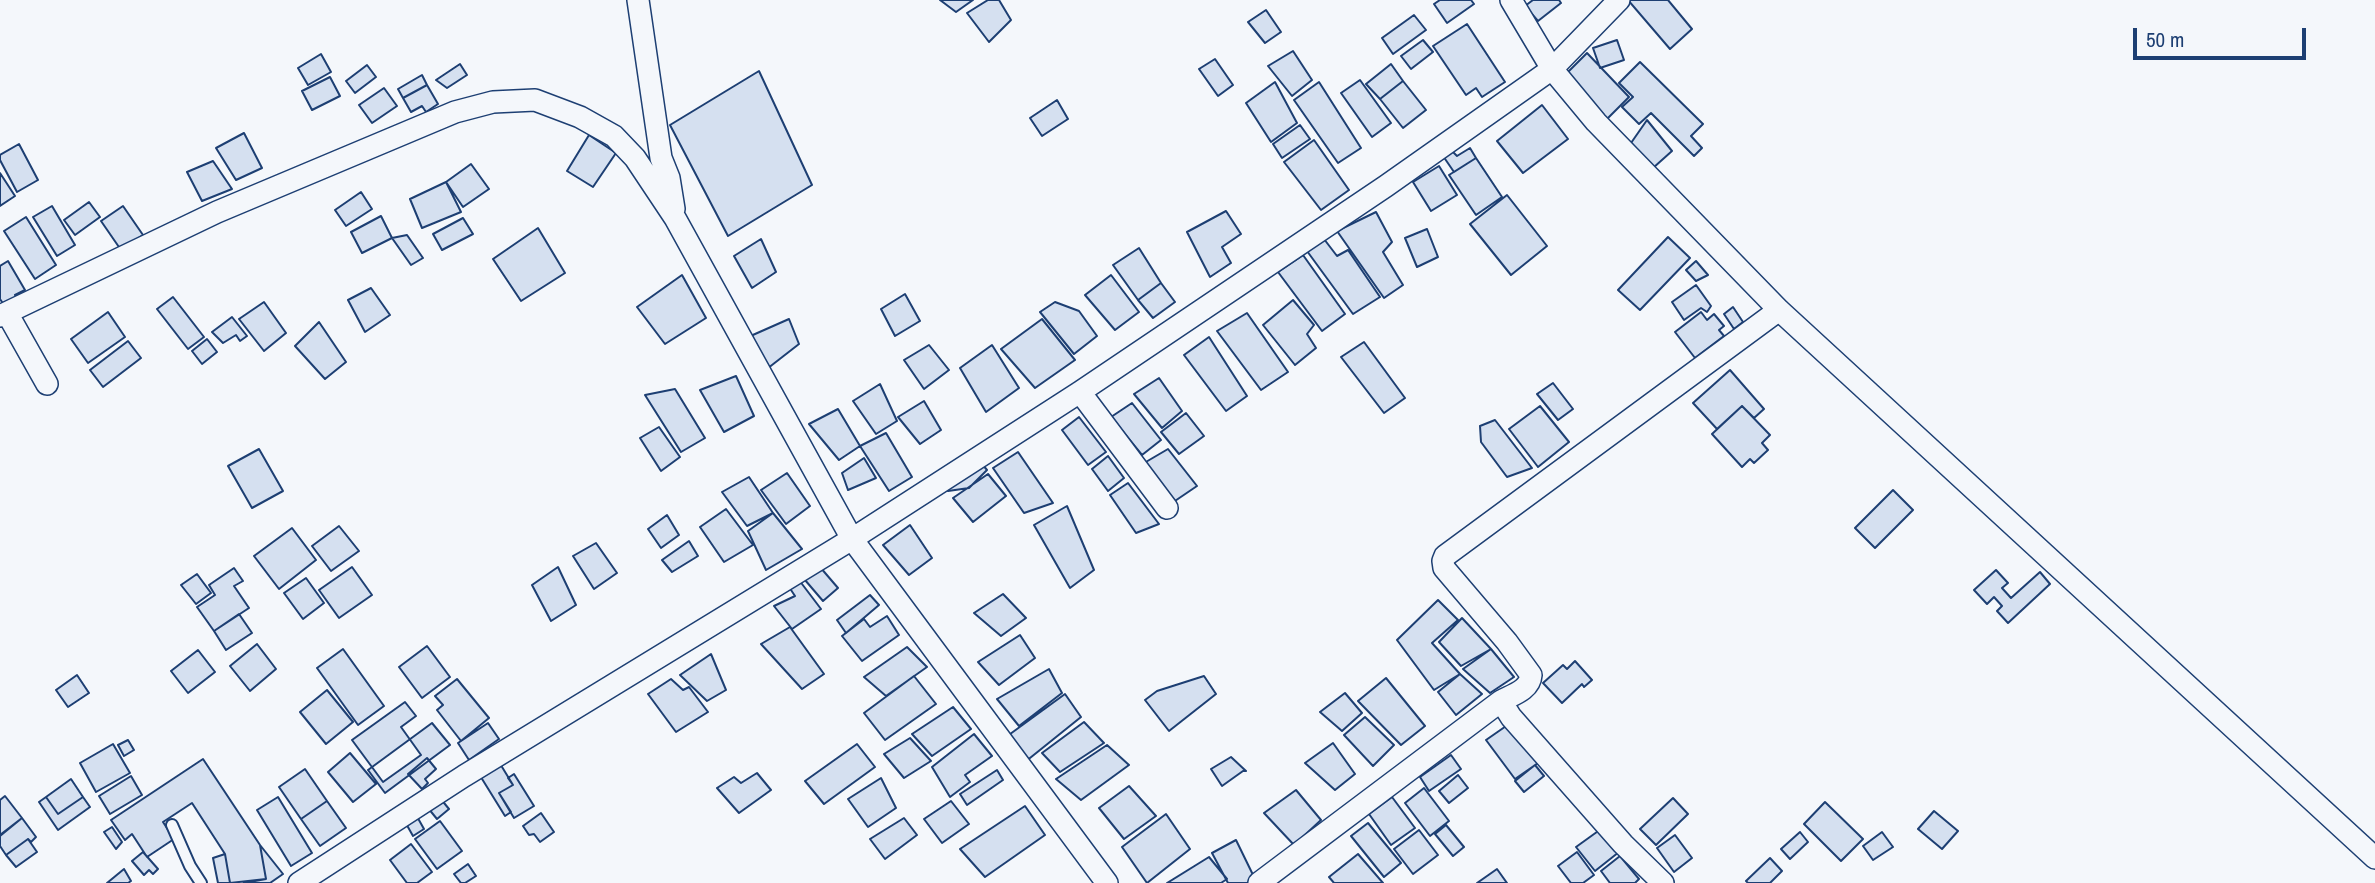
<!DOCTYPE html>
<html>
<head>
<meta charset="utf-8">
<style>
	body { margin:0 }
	#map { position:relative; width:2375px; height:883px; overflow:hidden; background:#f4f7fb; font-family:"Archivo Narrow",sans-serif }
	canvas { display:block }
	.scale { position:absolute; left:2133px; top:28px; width:173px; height:32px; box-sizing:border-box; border:4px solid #1d3f73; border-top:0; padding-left:9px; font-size:21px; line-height:24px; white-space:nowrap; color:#1d3f73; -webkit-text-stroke:5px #f4f7fb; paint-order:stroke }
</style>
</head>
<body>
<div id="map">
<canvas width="2375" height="883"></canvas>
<div class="scale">50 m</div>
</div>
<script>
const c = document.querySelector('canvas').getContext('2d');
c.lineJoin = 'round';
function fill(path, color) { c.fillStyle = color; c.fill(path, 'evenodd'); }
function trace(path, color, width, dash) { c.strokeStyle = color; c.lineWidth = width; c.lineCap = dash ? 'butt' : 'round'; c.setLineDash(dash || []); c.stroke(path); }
const building = new Path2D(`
	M940 0H973L956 12Z
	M988 0H999L1011 20 989 42 967 13Z
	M1440 0H1471L1474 4 1447 23 1434 4Z
	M1533 0H1559L1561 3 1538 21 1525 6Z
	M1628 0H1668L1692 29 1670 49Z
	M1266 10 1281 32 1265 43 1248 22Z
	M1414 15 1426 30 1393 54 1382 38Z
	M1467 24 1505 82 1482 97 1476 88 1466 95 1433 46Z
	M1423 40 1433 52 1411 69 1401 56Z
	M1617 40 1624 60 1600 68 1593 48Z
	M1293 51 1312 80 1292 96 1268 66Z
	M1587 53 1629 97 1606 120 1564 76Z
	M321 54 331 72 308 85 298 68Z
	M1215 59 1233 85 1218 96 1199 69Z
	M1640 62 1703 124 1691 136 1702 148 1694 156 1651 113 1639 124 1622 107 1633 97 1619 83Z
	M460 64 467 75 447 88 436 80Z
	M1391 64 1403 81 1380 99 1366 84Z
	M367 65 376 77 355 93 346 81Z
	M759 71 812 185 728 236 670 125Z
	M422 75 427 85 403 98 398 89Z
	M330 77 340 96 312 110 302 91Z
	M1360 80 1391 123 1372 137 1341 93Z
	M1403 81 1426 110 1403 128 1380 99Z
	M1275 82 1297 123 1271 142 1246 103Z
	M1319 82 1361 148 1338 163 1294 100Z
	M427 85 438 104 426 112 422 106 411 112 403 98Z
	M384 88 397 106 372 123 359 105Z
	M1057 100 1068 119 1042 136 1030 118Z
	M1542 105 1568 139 1523 173 1497 141Z
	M1647 120 1672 151 1653 168 1631 143Z
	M1300 125 1310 139 1282 158 1273 144Z
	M244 133 262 168 236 180 216 148Z
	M589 135 616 153 593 187 567 171Z
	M1314 140 1349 190 1321 210 1284 162Z
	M19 144 38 180 17 192 0 160V155Z
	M1449 148 1457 156 1470 148 1476 158 1454 172 1441 153Z
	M1476 158 1502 197 1476 215 1449 175Z
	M213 161 232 189 202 201 187 172Z
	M471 164 489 189 463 207 446 182Z
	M1439 166 1457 195 1431 211 1413 182Z
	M0 173 15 196 0 206Z
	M446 182 461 212 422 228 410 199Z
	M361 192 372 209 346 226 335 210Z
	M1507 195 1547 246 1511 275 1470 224Z
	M89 202 100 217 75 235 64 220Z
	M52 206 75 245 57 256 33 217Z
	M123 206 143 235 121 250 101 221Z
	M1226 211 1241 234 1222 247 1231 263 1210 277 1187 232Z
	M1376 212 1392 242 1383 252 1403 285 1384 298 1337 231Z
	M381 216 392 238 362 253 351 232Z
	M26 217 56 265 35 279 4 231Z
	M463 218 473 234 442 250 433 234Z
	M538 228 565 273 521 301 493 259Z
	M1427 229 1438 257 1417 267 1405 238Z
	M407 235 423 258 411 265 392 238Z
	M1668 237 1690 258 1640 310 1618 290Z
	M761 239 776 272 752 288 734 256Z
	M1324 239 1337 256 1348 250 1380 297 1353 314 1307 251Z
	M1139 248 1161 283 1138 300 1113 265Z
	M1303 255 1345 314 1322 331 1278 272Z
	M8 261 25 290 15 295 19 301 6 308 0 299V266Z
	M1696 261 1708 275 1696 281 1686 270Z
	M682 275 706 318 665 344 637 307Z
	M1111 275 1139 312 1115 330 1085 295Z
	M1161 283 1175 302 1153 318 1138 300Z
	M1696 285 1711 306 1707 312 1701 308 1684 320 1672 302Z
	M371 288 390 315 365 332 348 300Z
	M905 294 920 321 895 336 881 309Z
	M173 297 204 337 188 349 157 309Z
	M1293 300 1314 325 1307 334 1316 348 1295 365 1263 325Z
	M264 302 286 333 264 351 239 319Z
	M1055 302 1079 311 1097 336 1074 354 1040 312Z
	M1733 307 1743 322 1734 329 1724 314Z
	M108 312 125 337 88 363 71 339Z
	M1701 312 1707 320 1714 314 1724 326 1719 330 1724 336 1695 358 1675 332Z
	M1247 313 1288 372 1261 390 1217 331Z
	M232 317 247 336 240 341 236 335 223 343 212 332Z
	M789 319 799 344 763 372 746 338Z
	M1042 319 1075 360 1035 388 1001 349Z
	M319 322 346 362 325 379 295 346Z
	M1209 337 1247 396 1226 411 1184 355Z
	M207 339 217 352 202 364 192 351Z
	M128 341 141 358 103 387 90 370Z
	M1364 342 1405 398 1384 413 1341 357Z
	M929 345 949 370 924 389 904 360Z
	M992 345 1019 388 986 412 960 368Z
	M1730 370 1764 409 1754 418 1742 406 1717 429 1693 403Z
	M736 376 754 416 724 432 700 390Z
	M1159 378 1182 411 1162 428 1134 394Z
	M1553 383 1573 409 1558 420 1537 394Z
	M880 384 897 421 876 434 853 401Z
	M675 389 705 438 681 452 645 395Z
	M924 401 941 430 920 444 898 417Z
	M1132 403 1161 440 1142 455 1111 417Z
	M1540 406 1569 442 1538 467 1509 429Z
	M1742 406 1770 435 1762 443 1768 450 1754 463 1750 459 1742 467 1712 434Z
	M838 409 860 446 839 460 809 424Z
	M1186 413 1204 436 1179 454 1161 432Z
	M1079 417 1106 452 1088 465 1062 430Z
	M1495 420 1532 468 1507 477 1481 442 1480 426Z
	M659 427 680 457 661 471 640 438Z
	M886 433 912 477 889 491 860 446Z
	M259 449 283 491 252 508 228 466Z
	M1168 449 1197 486 1169 505 1139 466Z
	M1018 452 1053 503 1024 513 993 468Z
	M1108 456 1124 478 1108 491 1092 469Z
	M864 458 876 478 848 490 842 473Z
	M978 459 987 470 969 488 948 491 944 484Z
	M787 473 810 506 786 524 761 490Z
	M988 474 1006 496 973 522 953 498Z
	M749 477 773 513 747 526 722 492Z
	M1128 483 1159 524 1136 533 1110 495Z
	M1893 490 1913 510 1875 548 1855 528Z
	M1067 506 1094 570 1070 588 1034 525Z
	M726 509 753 545 724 562 700 527Z
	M773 513 802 549 766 570 748 531Z
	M667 515 679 535 661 548 648 529Z
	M910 525 932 558 909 575 883 545Z
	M339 526 359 551 331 571 312 546Z
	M292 528 316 560 279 589 254 556Z
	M689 541 698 556 672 572 662 560Z
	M596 543 617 573 594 589 573 556Z
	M352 567 372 595 339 618 319 590Z
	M558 567 576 605 551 621 532 585Z
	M820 567 838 588 823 601 805 580Z
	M234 568 243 581 234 586 249 608 214 631 197 607 215 595 209 585Z
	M1996 570 2008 583 2002 588 2011 598 2040 572 2050 584 2008 623 1997 611 2002 606 1994 597 1987 604 1974 590Z
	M197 574 211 593 196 604 181 585Z
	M306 578 324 603 303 619 284 593Z
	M799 580 821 609 792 629 774 606 795 596 789 587Z
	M1003 594 1026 618 1001 636 974 613Z
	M870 595 879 605 846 633 837 620Z
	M1438 600 1458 620 1432 643 1460 674 1434 690 1397 640Z
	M239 614 252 633 226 650 214 631Z
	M887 616 899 635 862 661 842 636 864 619 870 627Z
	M1462 618 1491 649 1461 666 1439 642Z
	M790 627 824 674 802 689 761 644Z
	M1020 635 1035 658 999 685 978 662Z
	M257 644 276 669 250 691 230 666Z
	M427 646 450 677 422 698 399 667Z
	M907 647 927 667 886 696 864 677Z
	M343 649 384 706 358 725 317 668Z
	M1491 649 1514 677 1490 693 1463 669Z
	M198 650 215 672 188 693 171 671Z
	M711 654 726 690 707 701 680 675Z
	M1575 661 1592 680 1584 687 1582 684 1562 703 1543 683 1563 665 1567 669Z
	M1049 669 1062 693 1019 726 997 699Z
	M1460 674 1482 694 1456 715 1438 692Z
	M77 675 89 693 68 707 56 690Z
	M914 676 936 704 885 740 864 713Z
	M1204 676 1216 694 1169 731 1145 700 1157 691Z
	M1386 678 1425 726 1401 745 1358 701Z
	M457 679 489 718 461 741 437 710 443 705 435 696Z
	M671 679 683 690 689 687 708 712 676 732 648 694Z
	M327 690 353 722 326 744 300 712Z
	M1345 693 1362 713 1342 731 1320 712Z
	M1065 694 1081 717 1025 762 1006 737Z
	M405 702 416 716 401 727 421 755 383 782 352 740Z
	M953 707 971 729 932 756 912 734Z
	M1365 717 1394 745 1373 766 1344 735Z
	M1084 722 1104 743 1060 772 1042 753Z
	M432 723 450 745 385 793 368 770Z
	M488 723 499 739 469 760 458 743Z
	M1509 724 1538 763 1515 779 1486 740Z
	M974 734 992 756 965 775 970 782 950 797 932 767Z
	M910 738 931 761 904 778 884 754Z
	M128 740 134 750 124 756 118 745Z
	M1333 743 1355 774 1335 790 1305 763Z
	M113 744 130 773 96 792 80 763Z
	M857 744 875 767 824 804 805 781Z
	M1107 745 1129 765 1081 800 1056 779Z
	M350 753 376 784 353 802 328 772Z
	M1451 755 1461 769 1429 791 1420 777Z
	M1231 757 1246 771H1243L1222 786 1211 769Z
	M427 758 436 769 425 779 428 783 422 789 408 774Z
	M203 759 260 845 266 879 230 883 225 854 192 803 163 822 174 839 147 857 132 834 125 840 111 820Z
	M499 762 513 785 499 793 511 812 505 816 479 774Z
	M1535 765 1544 776 1524 792 1515 781Z
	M305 769 327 801 301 819 279 787Z
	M997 770 1003 780 967 805 960 794Z
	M757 773 771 790 739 813 717 788 734 777 741 783Z
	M514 774 534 806 514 818 499 793 513 785 508 778Z
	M1458 775 1468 788 1449 803 1439 791Z
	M131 776 142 795 110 814 99 796Z
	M881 778 896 808 868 827 848 799Z
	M71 779 83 797 58 814 46 797Z
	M1129 786 1156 816 1124 839 1099 808Z
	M1424 788 1449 821 1430 836 1405 803Z
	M1296 790 1321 820 1294 845 1264 813Z
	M5 796 22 818 0 835V800Z
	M46 797 58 814 83 797 90 807 58 830 39 802Z
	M278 797 312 853 291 866 257 810Z
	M1392 797 1415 828 1391 845 1369 814Z
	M440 798 449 809 437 819 428 808Z
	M1673 798 1688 814 1656 845 1640 829Z
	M327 801 346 828 320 846 301 819Z
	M951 801 969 824 942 843 924 819Z
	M1825 802 1863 839 1841 861 1804 824Z
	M1025 806 1045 835 985 877 960 849Z
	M1934 811 1958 831 1942 849 1918 829Z
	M415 813 424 829 413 836 404 820Z
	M541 813 554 832 540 842 534 834 529 835 523 826Z
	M1166 814 1190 849 1147 883 1122 847Z
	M22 818 36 837 31 842 28 839 6 855 0 846V836Z
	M904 818 917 835 885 859 870 839Z
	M440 821 462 851 437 869 415 839Z
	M1368 823 1401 863 1384 877 1351 836Z
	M1446 825 1464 847 1453 856 1435 834Z
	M112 827 122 842 116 849 104 832Z
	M1601 829 1619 852 1595 871 1576 847Z
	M1419 830 1438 855 1413 874 1394 849Z
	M1800 832 1808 842 1790 859 1781 849Z
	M1882 832 1893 847 1873 860 1863 846Z
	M1675 835 1692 858 1674 872 1657 848Z
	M28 839 37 852 16 867 6 855Z
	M1236 840 1255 879 1248 883H1228L1212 853Z
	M411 844 432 872 417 883H407L390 860Z
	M260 845 283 874 270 883H244L266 879Z
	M143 852 158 869 153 874 149 870 144 875 132 861Z
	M1577 852 1594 875 1583 883H1571L1558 866Z
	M225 854 230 883H218L213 858Z
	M1358 854 1383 883H1334L1329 877Z
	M1620 856 1639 879 1635 883H1610L1601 871Z
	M1209 857 1227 879 1221 883H1167Z
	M1770 858 1782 871 1770 883H1748L1746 881Z
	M468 864 476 876 465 883H461L454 874Z
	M124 869 131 881 128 883H107Z
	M1497 869 1507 883H1477Z`);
const lane = new Path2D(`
	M172 825 190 866 201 883`);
const street = new Path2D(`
	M638 0 661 158 669 178 674 209
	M1511 0 1552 69 1596 122 1779 310 2375 858
	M7 313 47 384
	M0 316 217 212 455 112 493 102 535 100 580 117 614 136 635 158 675 218 852 539 1107 883
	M1080 392 1167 508
	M1501 701C1512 695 1530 690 1531 675L1507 642 1444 568 1443 561 1445 556 1779 310
	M299 883 464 776 852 539 1080 392 1386 186 1552 69 1619 0
	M1259 883 1501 701 1511 717 1623 844 1663 883`);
fill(building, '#d5e0f0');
trace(building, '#1d3f73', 2);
trace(lane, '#1d3f73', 14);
trace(street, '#1d3f73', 24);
trace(lane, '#f4f7fb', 10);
trace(street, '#f4f7fb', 21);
</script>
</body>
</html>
